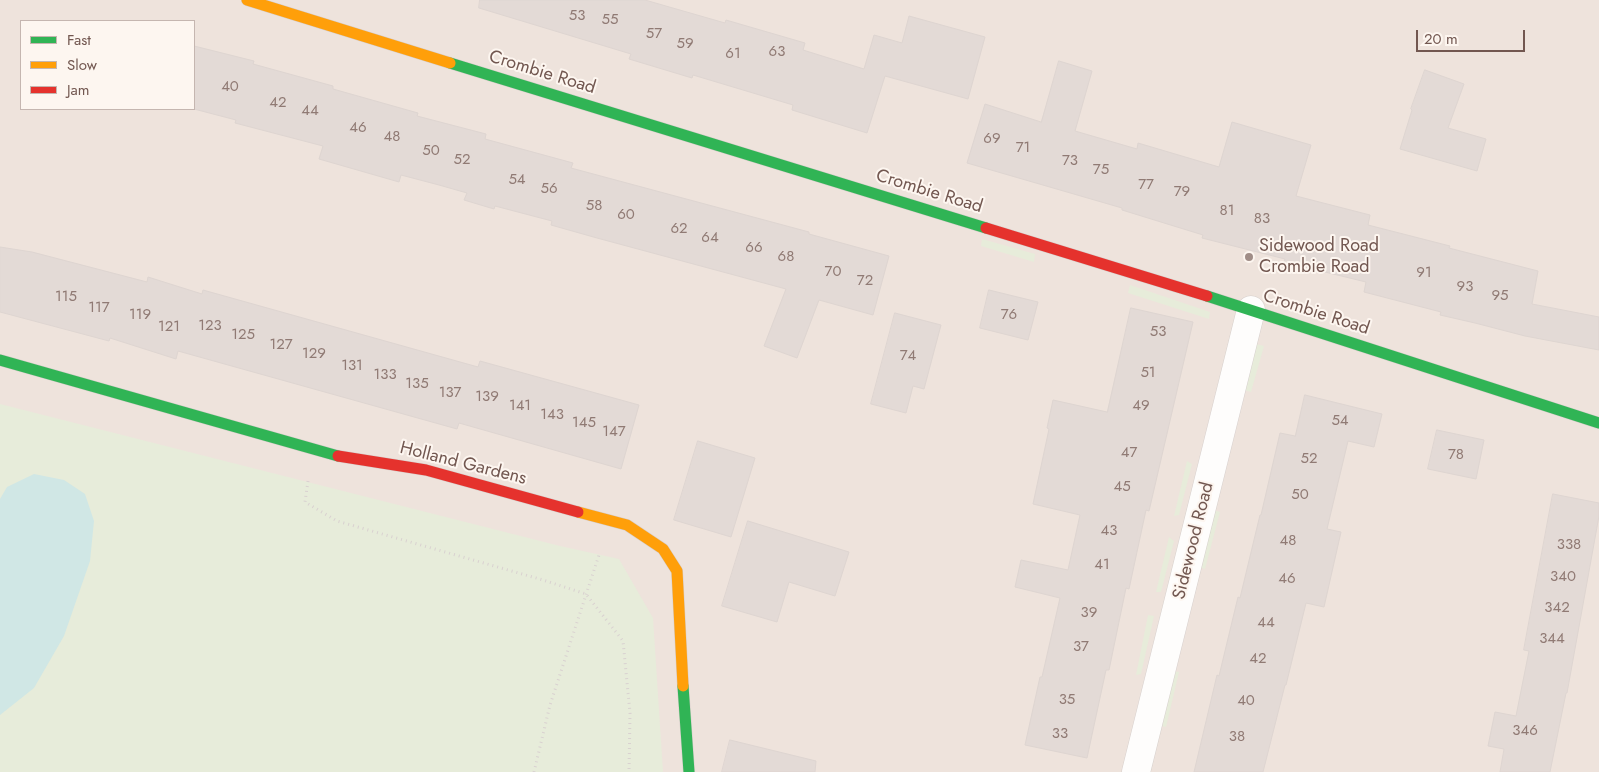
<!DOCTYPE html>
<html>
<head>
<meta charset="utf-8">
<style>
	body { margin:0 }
	#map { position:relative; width:1599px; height:772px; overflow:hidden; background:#f6f2ee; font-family:Jost,sans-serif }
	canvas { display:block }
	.legend { position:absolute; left:20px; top:20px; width:175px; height:90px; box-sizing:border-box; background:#fdf6f0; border:1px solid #c5b6b0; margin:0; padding:6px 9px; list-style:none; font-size:15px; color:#725750 }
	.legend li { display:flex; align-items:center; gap:10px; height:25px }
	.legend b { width:25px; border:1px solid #c5b6b0 }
	.scale { position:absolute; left:1416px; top:30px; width:109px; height:22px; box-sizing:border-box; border:2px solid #725750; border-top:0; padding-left:6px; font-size:15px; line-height:18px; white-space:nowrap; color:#725750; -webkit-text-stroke:4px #fdf6f0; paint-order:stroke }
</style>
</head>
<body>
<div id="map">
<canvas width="1599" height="772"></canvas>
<ul class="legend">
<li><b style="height:6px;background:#30b455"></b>Fast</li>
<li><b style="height:6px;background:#ff9f0a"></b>Slow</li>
<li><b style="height:6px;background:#e5322d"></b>Jam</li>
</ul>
<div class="scale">20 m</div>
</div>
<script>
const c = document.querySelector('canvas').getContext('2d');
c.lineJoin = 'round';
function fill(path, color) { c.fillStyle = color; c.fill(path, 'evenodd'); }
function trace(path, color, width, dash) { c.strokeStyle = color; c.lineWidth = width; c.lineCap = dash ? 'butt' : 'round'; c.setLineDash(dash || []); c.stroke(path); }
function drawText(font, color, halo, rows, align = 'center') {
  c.font = font + ' Jost,sans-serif'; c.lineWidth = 4; c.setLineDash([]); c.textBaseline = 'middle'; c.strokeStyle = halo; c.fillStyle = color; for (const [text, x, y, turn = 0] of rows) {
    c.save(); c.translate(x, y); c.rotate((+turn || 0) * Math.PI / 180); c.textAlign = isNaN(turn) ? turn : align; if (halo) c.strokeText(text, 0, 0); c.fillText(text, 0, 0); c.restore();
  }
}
const residential = new Path2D(`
	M0 0H1599V772H0ZM21 21H194V109H21Z`);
const green = new Path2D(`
	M982 239 1035 254 1034 262 981 246Z
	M1130 285 1210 312 1209 319 1128 293Z
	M1256 344 1264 346 1251 392 1244 390Z
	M0 404 560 546 619 559 653 618 663 772H0Z
	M1187 461 1192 464 1179 515 1174 516Z
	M1214 510 1220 512 1205 569 1199 567Z
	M1169 537 1174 541 1161 592H1156Z
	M1148 615 1154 616 1141 674 1136 675Z
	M1174 671 1179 672 1166 727 1161 726Z`);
const water = new Path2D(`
	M34 474 64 480 85 494 94 521 90 561 64 636 34 688 0 715V499L7 487Z`);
const building = new Path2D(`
	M480 0H645L725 23 726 20 805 43 803 50 864 69 874 35 902 43 909 16 985 37 968 99 885 76 867 133 792 110 793 105 693 75 692 78 629 59 631 54 479 8Z
	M194 46 254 61 253 64 333 86V89L418 113 417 116 486 134 485 139 573 163 571 168 809 232V234L889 256 873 315 819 300 797 358 764 346 786 289 597 238 551 225 552 221 495 206 494 209 464 200 467 193 439 185 401 175 399 182 319 159 323 146 235 123 236 120 194 109Z
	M1059 61 1092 71 1075 131 1137 149 1138 143 1219 167 1232 122 1311 145 1296 196 1370 215 1368 225 1450 246 1449 248 1538 271 1532 304 1599 317V350L1525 336 1475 323 1440 315 1441 312 1364 292 1366 282 1284 262 1285 259 1202 238 1203 235 1122 210V208L967 163 985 104 1041 122Z
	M1425 70 1464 84 1448 128 1486 139 1477 171 1400 149 1412 110 1411 109Z
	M0 247 32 252 147 282 148 277 202 294 203 290 478 367 480 361 639 405 621 469 459 423 457 429 178 351 176 359 110 338 109 341 0 312Z
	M989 290 1038 302 1028 340 980 328Z
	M1131 308 1193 322 1149 511 1146 510 1129 589 1126 588 1109 670H1106L1087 758 1025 745 1040 677H1042L1060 598 1015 587 1021 560 1068 570 1080 515 1033 504 1049 429 1047 428 1053 400 1107 412Z
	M895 313 941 325 924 389 913 386 906 413 871 404Z
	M1305 395 1382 414 1374 447 1348 441 1327 529 1341 532 1324 607 1306 603 1286 685H1285L1263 772H1194L1217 675 1219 676 1238 597 1240 598 1260 515H1261L1280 433 1295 436Z
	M1437 430 1484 440 1476 479 1428 469Z
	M698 441 755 458 731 537 674 520Z
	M1553 494 1599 503V516L1567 693H1566L1550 772H1500L1504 749 1488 746 1495 712 1516 716 1529 651 1524 650Z
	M748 521 849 552 835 596 789 582 777 622 722 606Z
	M730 740 816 761 815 772H722Z`);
const path = new Path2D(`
	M308 481 305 502 337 521 543 580 586 594 623 641 630 713 629 772
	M534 772 550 705 600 552`);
const street = new Path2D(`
	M1136 772 1251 310`);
const fast = new Path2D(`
	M450 63 986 228
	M1207 296 1599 423
	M0 360 338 456
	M683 686 689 772`);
const slow = new Path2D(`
	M247 0 450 63
	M578 512 627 525 663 549 677 571 683 686`);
const jam = new Path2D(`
	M986 228 1207 296
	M338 456 426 470 578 512`);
const markers = [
	[1249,257,5,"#a08d87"]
];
const numberNames = [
	["53",577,16],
	["55",610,20],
	["57",654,34],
	["59",685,44],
	["63",777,52],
	["61",733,54],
	["40",230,87],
	["42",278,103],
	["44",310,111],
	["46",358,128],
	["48",392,137],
	["69",992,139],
	["71",1023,148],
	["50",431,151],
	["52",462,160],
	["73",1070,161],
	["75",1101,170],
	["54",517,180],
	["77",1146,185],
	["56",549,189],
	["79",1182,192],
	["58",594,206],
	["81",1227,211],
	["60",626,215],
	["83",1262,219],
	["62",679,229],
	["64",710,238],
	["66",754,248],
	["68",786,257],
	["70",833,272],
	["91",1424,273],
	["72",865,281],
	["93",1465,287],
	["95",1500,296],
	["115",66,297],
	["117",99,308],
	["119",140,315],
	["76",1009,315],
	["123",210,326],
	["121",169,327],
	["53",1158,332],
	["125",243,335],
	["127",281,345],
	["129",314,354],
	["74",908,356],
	["131",352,366],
	["51",1148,373],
	["133",385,375],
	["135",417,384],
	["137",450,393],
	["139",487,397],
	["141",520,406],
	["49",1141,406],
	["143",552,415],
	["54",1340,421],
	["145",584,423],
	["147",614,432],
	["47",1129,453],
	["78",1456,455],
	["52",1309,459],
	["45",1122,487],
	["50",1300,495],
	["43",1109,531],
	["48",1288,541],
	["338",1569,545],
	["41",1102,565],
	["340",1563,577],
	["46",1287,579],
	["342",1557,608],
	["39",1089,613],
	["44",1266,623],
	["344",1552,639],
	["37",1081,647],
	["42",1258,659],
	["35",1067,700],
	["40",1246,701],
	["346",1525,731],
	["33",1060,734],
	["38",1237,737]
];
const streetNames = [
	["Crombie Road",542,73,17],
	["Crombie Road",929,192,17],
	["Crombie Road",1316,313,18],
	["Holland Gardens",463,464,14],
	["Sidewood Road",1194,541,-76]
];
const poiNames = [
	["Sidewood Road",1259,247],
	["Crombie Road",1259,268]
];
fill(residential, '#eee3dc');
fill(green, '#e7ecda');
fill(water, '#d0e7e5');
fill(building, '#e3dad6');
trace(building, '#ded5d1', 1);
trace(street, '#d6cfcc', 29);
trace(fast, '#d6cdca', 12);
trace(slow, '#d6cdca', 12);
trace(jam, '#d6cdca', 12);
trace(path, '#d9d1d0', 3, [1, 4]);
trace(street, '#fefdfc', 28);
trace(fast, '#30b455', 11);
trace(slow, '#ff9f0a', 11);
trace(jam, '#e5322d', 11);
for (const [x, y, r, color] of markers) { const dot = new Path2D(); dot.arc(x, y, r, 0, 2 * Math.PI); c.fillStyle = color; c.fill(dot); trace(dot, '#fdf6f0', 2); }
drawText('15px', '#907a74', null, numberNames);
drawText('18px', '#725750', '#fdf6f0', streetNames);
drawText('18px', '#725750', '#fdf6f0', poiNames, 'left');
</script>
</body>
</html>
